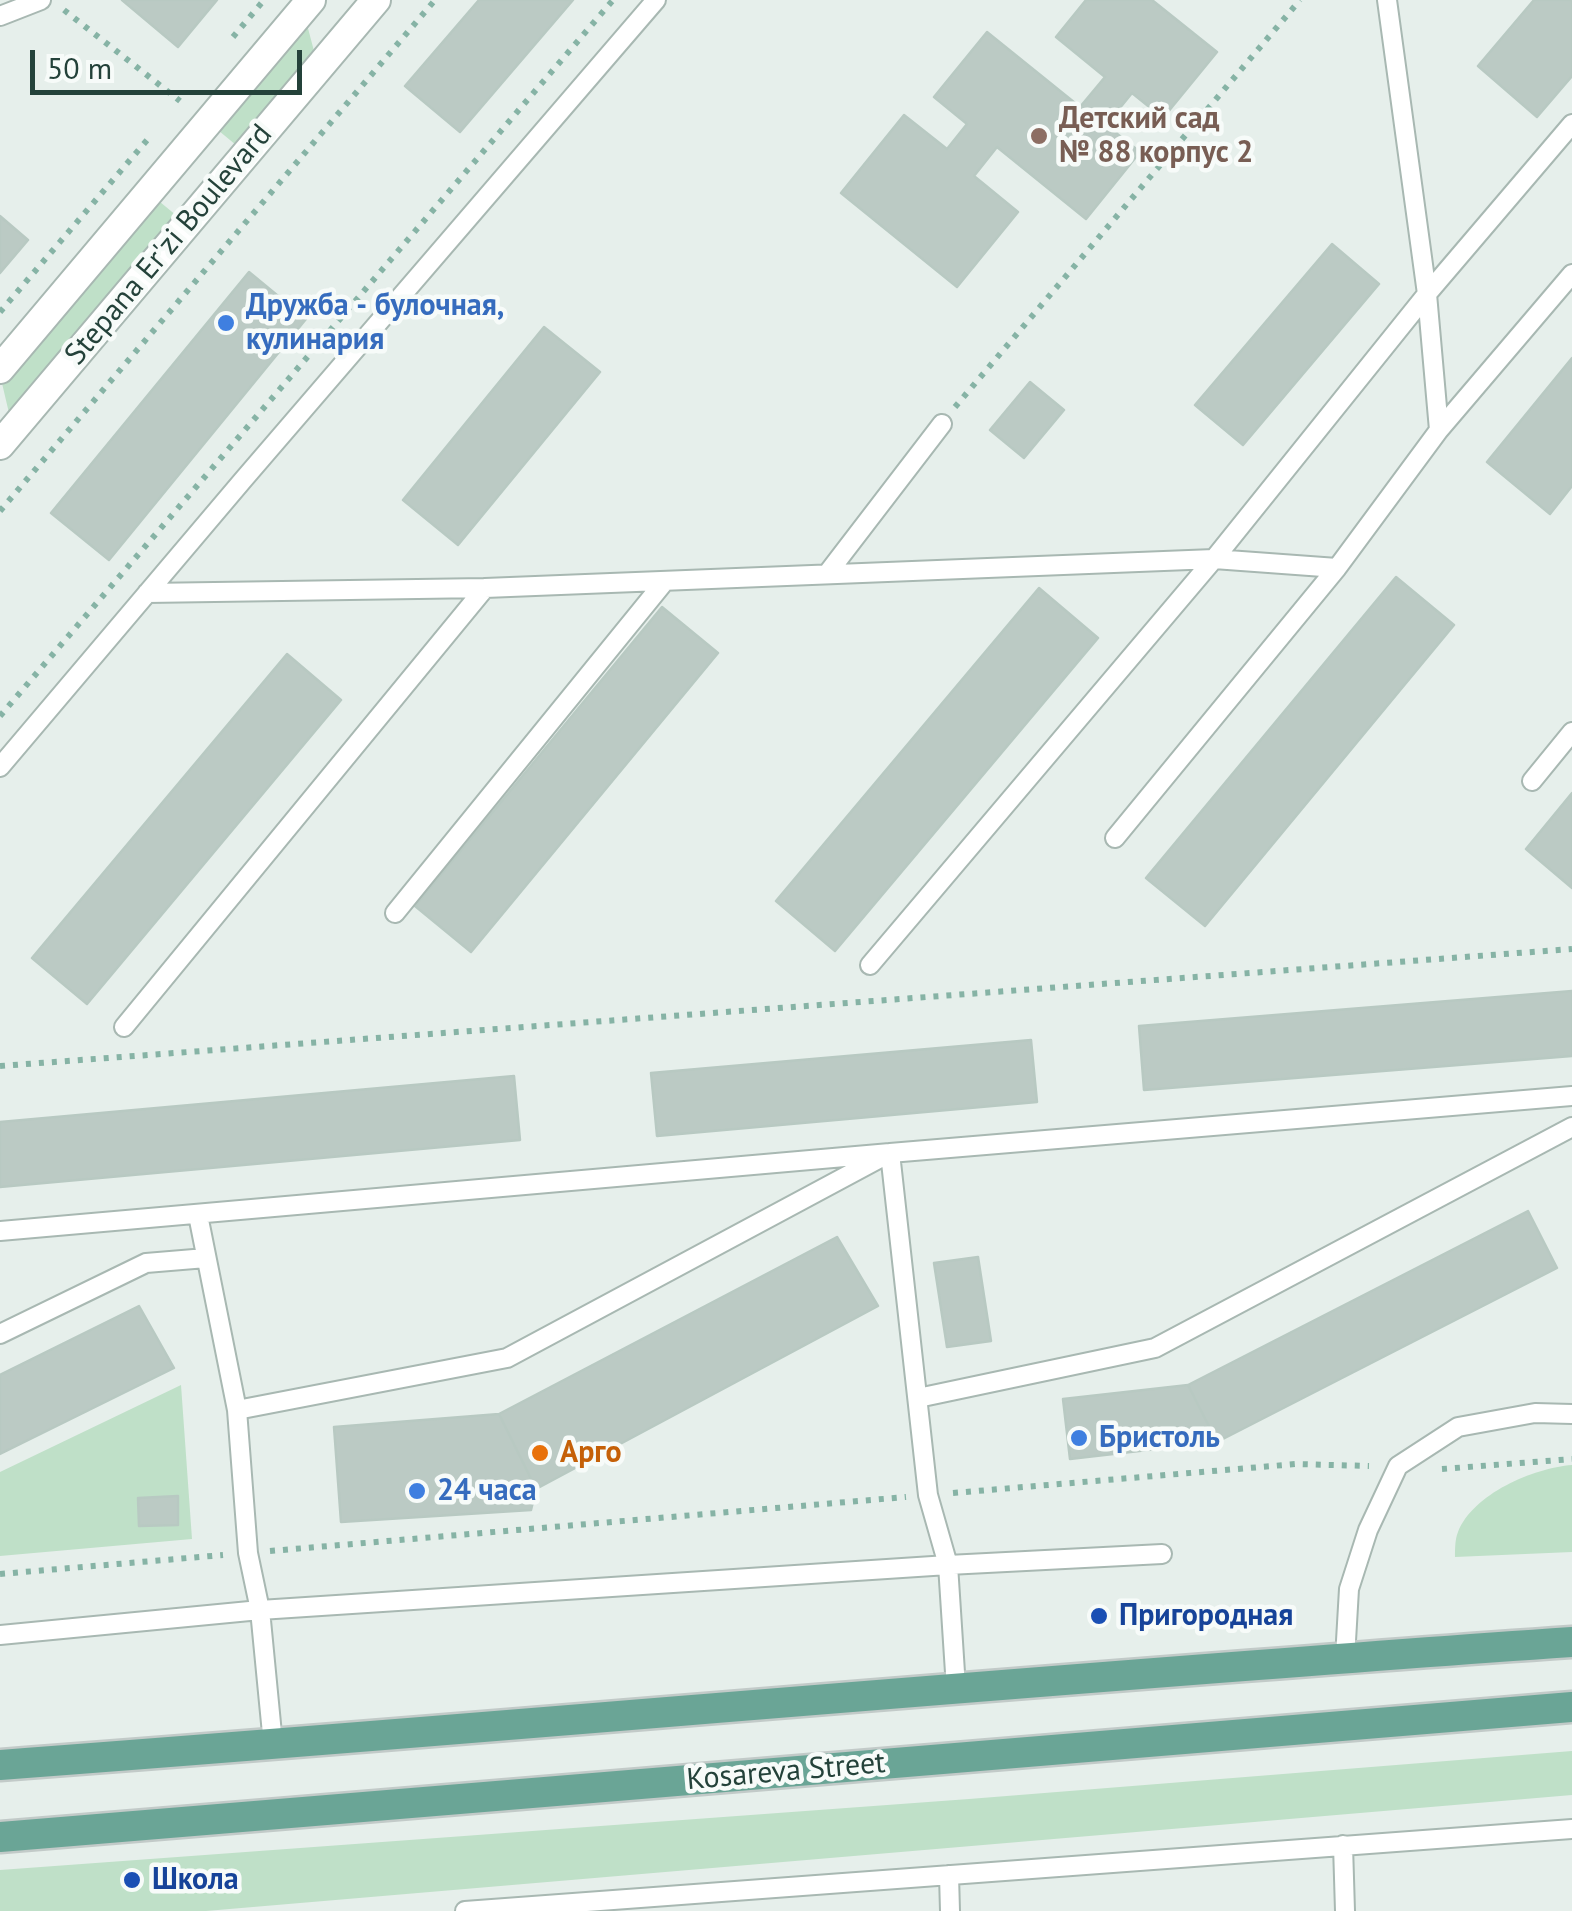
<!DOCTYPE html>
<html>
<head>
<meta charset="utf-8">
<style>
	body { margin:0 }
	#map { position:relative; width:1572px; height:1911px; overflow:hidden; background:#e6efeb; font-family:"PT Sans",sans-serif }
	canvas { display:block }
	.scale { position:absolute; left:30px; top:50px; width:272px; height:45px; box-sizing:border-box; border:5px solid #24423a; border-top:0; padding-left:12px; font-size:30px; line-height:35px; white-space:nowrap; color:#24423a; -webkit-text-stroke:8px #f7fbf9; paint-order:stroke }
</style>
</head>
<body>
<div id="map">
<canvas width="1572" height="1911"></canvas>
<div class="scale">50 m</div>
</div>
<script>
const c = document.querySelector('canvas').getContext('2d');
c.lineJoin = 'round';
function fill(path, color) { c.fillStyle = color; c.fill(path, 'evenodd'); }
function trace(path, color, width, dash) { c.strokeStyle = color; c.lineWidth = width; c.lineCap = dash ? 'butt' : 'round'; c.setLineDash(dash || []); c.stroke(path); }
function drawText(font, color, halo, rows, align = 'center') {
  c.font = font + ' "PT Sans",sans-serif'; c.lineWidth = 9; c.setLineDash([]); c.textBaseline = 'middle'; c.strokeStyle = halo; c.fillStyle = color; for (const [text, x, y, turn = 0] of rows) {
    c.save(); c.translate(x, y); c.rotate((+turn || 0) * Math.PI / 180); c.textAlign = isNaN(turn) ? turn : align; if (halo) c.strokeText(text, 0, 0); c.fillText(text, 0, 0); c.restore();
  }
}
const green = new Path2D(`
	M305 17 314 51 236 145 213 126Z
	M154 197 177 216 9 413 1 379Z
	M181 1385 192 1539 0 1556V1472Z
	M1572 1465V1552L1455 1557C1455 1549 1455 1539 1458 1532 1473 1494 1533 1468 1572 1465Z
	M1572 1751V1795L206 1911H0V1870L969 1799Z`);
const building = new Path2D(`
	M122 0H217L178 47Z
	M479 0H573L460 132 405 86Z
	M1086 0H1152L1217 52 1163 118 1132 93 1106 125 1140 152 1086 219 997 147 974 176 1018 212 957 287 841 193 904 115 947 149 967 124 934 97 987 32 1080 107 1105 77 1056 37Z
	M1534 0H1572V76L1537 117 1478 66Z
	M0 216 28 240 0 273Z
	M1332 244 1379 284 1243 445 1195 405Z
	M249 272 306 319 109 560 51 513Z
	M544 327 600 372 458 545 403 500Z
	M1572 358V486L1550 514 1487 462Z
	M1030 382 1064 410 1024 458 990 430Z
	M1396 577 1454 625 1205 926 1146 878Z
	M1039 588 1098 638 835 951 776 901Z
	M662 607 718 653 471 952 415 906Z
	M287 654 341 700 87 1004 32 958Z
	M1572 793V888L1526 849Z
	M1572 991V1056L1144 1090 1139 1026Z
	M1031 1040 1037 1102 657 1136 651 1073Z
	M514 1076 520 1140 0 1187V1122Z
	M1528 1211 1557 1268 1217 1442 1188 1385Z
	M837 1237 878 1306 536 1489 499 1414Z
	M978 1257 991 1341 947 1347 934 1263Z
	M139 1306 174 1368 0 1454V1375Z
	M1188 1385 1217 1442 1070 1459 1063 1399Z
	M499 1414 536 1489 531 1510 341 1522 334 1427Z
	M178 1496V1525L139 1526 138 1498Z`);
const path = new Path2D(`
	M64 10 180 101
	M233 37 264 0
	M0 312 148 139
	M955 407 1300 0
	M0 511 435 0
	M0 716 613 0
	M0 1066 1572 949
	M1442 1469 1572 1459
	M953 1493 1296 1464 1369 1466
	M270 1551 906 1497
	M0 1574 223 1555`);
const service = new Path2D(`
	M1387 0 1427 294 1439 430
	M0 16 41 0
	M1337 568 1439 430 1572 274
	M827 574 942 424
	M147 593 485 588 1214 559 1337 568 1115 838
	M0 767 243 480 656 0
	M1532 781 1572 732
	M395 913 665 581
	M870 965 1214 559 1427 294 1572 124
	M124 1027 485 588
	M198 1215 237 1410 248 1553 260 1610 273 1744
	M0 1231 890 1153
	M0 1334 146 1263 206 1258
	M918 1398 1155 1348 1572 1127
	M237 1410 507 1358 882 1157
	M0 1635 260 1610 948 1565 1162 1554
	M1345 1658 1349 1589 1368 1530 1398 1466 1458 1427 1535 1413 1572 1414
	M956 1688 948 1565 928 1495 890 1153 1572 1096
	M1343 1845 1345 1911
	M949 1875 950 1911
	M465 1911 1572 1829`);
const pedestrian = new Path2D(`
	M0 369 311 0
	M0 445 376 0`);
const primary = new Path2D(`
	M0 1765C524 1726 1048 1678 1572 1642
	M0 1837 1572 1707`);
const markers = [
	[1039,136,10,"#8d6e63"],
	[226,323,10,"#3f7fe0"],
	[1079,1438,10,"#3f7fe0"],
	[540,1453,10,"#e8710a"],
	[417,1491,10,"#3f7fe0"],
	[1099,1616,10,"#1a4fb4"],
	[132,1880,10,"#1a4fb4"]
];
const educationNames = [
	["Детский сад",1059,119],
	["№ 88 корпус 2",1059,153]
];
const streetNames = [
	["Stepana Er'zi Boulevard",169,245,-50],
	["Kosareva Street",786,1772,-5]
];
const shopNames = [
	["Дружба - булочная,",246,306],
	["кулинария",246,340],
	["Бристоль",1099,1438],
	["24 часа",437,1491]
];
const foodNames = [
	["Арго",560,1453]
];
const transitNames = [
	["Пригородная",1119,1616],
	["Школа",152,1880]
];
fill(green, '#bfe0c8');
fill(building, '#bbcac4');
trace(building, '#b8c9c2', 2.5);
trace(service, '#a8b8b2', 22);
trace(pedestrian, '#a8b8b2', 32);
trace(primary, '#c2cac8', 35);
trace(path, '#86b3a5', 6, [5, 8]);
trace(service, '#fff', 18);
trace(pedestrian, '#fff', 28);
trace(primary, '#6aa596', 30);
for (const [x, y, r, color] of markers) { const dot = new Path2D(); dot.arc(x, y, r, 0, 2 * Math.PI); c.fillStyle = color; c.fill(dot); trace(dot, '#f7fbf9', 4); }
drawText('bold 30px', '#785e54', '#f7fbf9', educationNames, 'left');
drawText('30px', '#24423a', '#f7fbf9', streetNames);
drawText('bold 30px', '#366cbe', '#f7fbf9', shopNames, 'left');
drawText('bold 30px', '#c56008', '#f7fbf9', foodNames, 'left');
drawText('bold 30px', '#164399', '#f7fbf9', transitNames, 'left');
</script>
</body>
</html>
